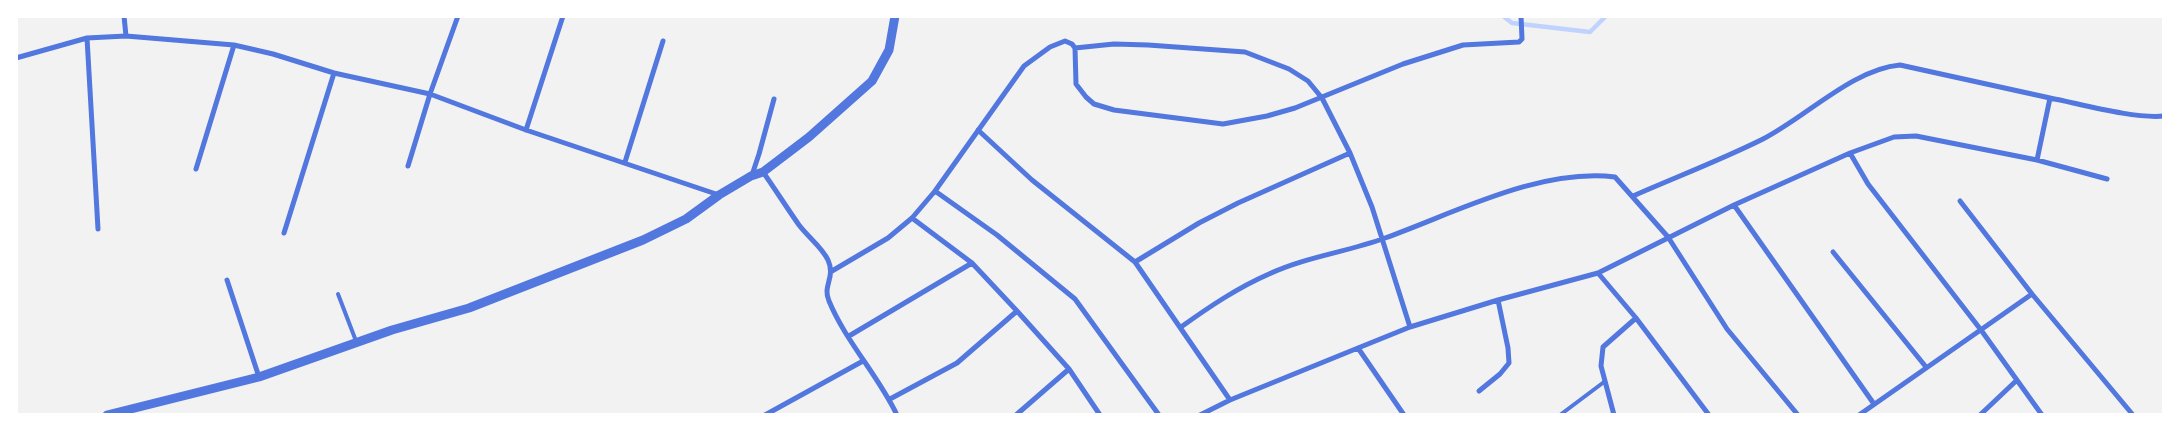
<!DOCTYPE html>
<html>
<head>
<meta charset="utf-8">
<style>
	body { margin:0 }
	#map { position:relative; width:2180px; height:431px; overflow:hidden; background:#f2f2f2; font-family:Arial,sans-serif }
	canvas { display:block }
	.frame { position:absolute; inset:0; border:18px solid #fff; pointer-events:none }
</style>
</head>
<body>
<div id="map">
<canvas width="2180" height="431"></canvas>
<div class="frame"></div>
</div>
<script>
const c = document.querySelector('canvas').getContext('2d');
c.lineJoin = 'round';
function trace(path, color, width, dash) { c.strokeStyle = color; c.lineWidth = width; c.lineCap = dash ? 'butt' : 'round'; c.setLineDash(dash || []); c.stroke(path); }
const stream = new Path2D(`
	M1503 16 1512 23 1590 32 1606 16`);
const service = new Path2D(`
	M338 294 356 341
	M1560 415 1604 382`);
const minor = new Path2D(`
	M124 16 126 36
	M87 38 98 229
	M1075 48 1114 44 1148 45 1245 52 1289 69 1308 81 1322 98 1350 153 1372 207 1410 327
	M16 58 87 38 126 36 234 45 273 54 334 73 430 94 526 130 719 195
	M2050 98C2081 104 2134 119 2164 116
	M526 130 563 16
	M978 130 1032 180 1135 262 1230 400
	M1850 153 1868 184 1981 330 2042 415
	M625 162 663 41
	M408 166 430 94 458 16
	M196 169 234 45
	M763 172C775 189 787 208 799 225 808 237 822 247 828 260 836 277 822 286 829 301 846 342 878 375 897 415
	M752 175 759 154 774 99
	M935 191 997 235 1075 299 1159 415
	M1633 196C1676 177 1721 160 1763 139 1806 117 1853 69 1900 65L2050 98 2037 160
	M1734 205 1874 404
	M912 218 972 263 1017 311
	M284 233 334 73
	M1833 252 1926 367
	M1135 262 1199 223 1238 203 1350 153
	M832 271 888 238 912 218 935 191 1024 66 1050 47 1065 41 1072 44 1075 48 1076 84 1086 97 1094 104 1114 110 1223 124 1267 116 1295 108 1403 64 1463 45 1519 42 1522 39 1521 16
	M1598 273 1734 205 1850 153 1894 137 1916 136 2037 160 2107 179
	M227 280 259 377
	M2032 294 2133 415
	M1181 327C1209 307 1237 288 1269 274 1305 257 1347 252 1385 238 1455 213 1539 168 1615 177L1668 237 1727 329 1798 415
	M849 336 972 263
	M1358 348 1410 327 1498 300 1598 273 1636 318 1709 415
	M1479 391 1500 374 1509 363 1508 348 1498 300
	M890 399 957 363 1017 311 1069 369 1100 415
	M765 415 863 361
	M1016 415 1069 369
	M1200 415 1230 400 1358 348 1404 415
	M1614 415 1601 366 1603 347 1636 318
	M1859 415 2032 294 1960 201
	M1980 415 2017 380`);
const tertiary = new Path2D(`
	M107 415 259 377 392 330 469 308 643 240 686 219 719 195 751 176 763 172 809 137 872 81 889 50 895 16`);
trace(stream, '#bfd3fe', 4.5);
trace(service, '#5277de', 4);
trace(minor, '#5277de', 5);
trace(tertiary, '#5277de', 9);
</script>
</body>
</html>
